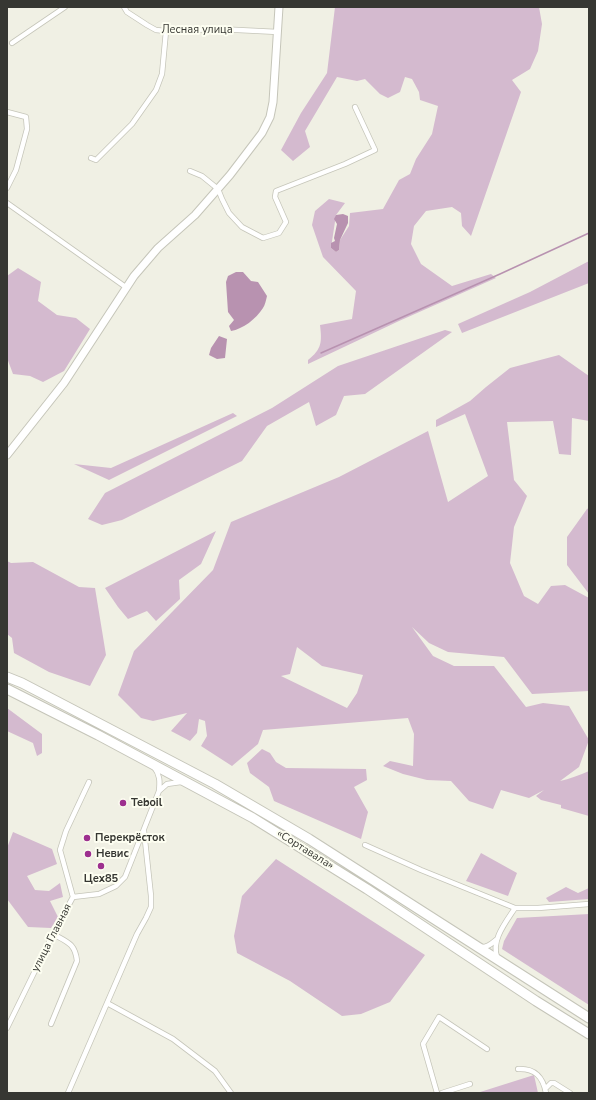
<!DOCTYPE html>
<html>
<head>
<meta charset="utf-8">
<style>
	body { margin:0 }
	#map { position:relative; width:596px; height:1100px; overflow:hidden; background:#f0f0e4; font-family:"Nunito Sans",sans-serif }
	canvas { display:block }
	.frame { position:absolute; inset:0; border:8px solid #363732; pointer-events:none }
</style>
</head>
<body>
<div id="map">
<canvas width="596" height="1100"></canvas>
<div class="frame"></div>
</div>
<script>
const c = document.querySelector('canvas').getContext('2d');
c.lineJoin = 'round';
function fill(path, color) { c.fillStyle = color; c.fill(path, 'evenodd'); }
function trace(path, color, width, dash) { c.strokeStyle = color; c.lineWidth = width; c.lineCap = dash ? 'butt' : 'round'; c.setLineDash(dash || []); c.stroke(path); }
function drawText(font, color, halo, rows, align = 'center') {
  c.font = font + ' "Nunito Sans",sans-serif'; c.lineWidth = 4; c.setLineDash([]); c.textBaseline = 'middle'; c.strokeStyle = halo; c.fillStyle = color; for (const [text, x, y, turn = 0] of rows) {
    c.save(); c.translate(x, y); c.rotate((+turn || 0) * Math.PI / 180); c.textAlign = isNaN(turn) ? turn : align; if (halo) c.strokeText(text, 0, 0); c.fillText(text, 0, 0); c.restore();
  }
}
const green = new Path2D(`
	M335 7H539L542 24 538 51 530 69 512 80 521 92 471 236 462 226 461 213 452 207 426 211 414 226 411 244 421 264 452 286 491 274 496 278 399 321 308 364V360C322 349 322 342 320 325L352 319 356 291 323 257 312 225 315 211 329 199 345 203 336 215 331 248 336 252 339 250 340 240 349 226 350 213 383 209 399 180 410 174 416 159 432 134 438 106 420 100 419 92 412 79 405 77 400 92 388 98 380 94 365 79 357 81 337 77 305 131 310 147 293 161 281 150 301 113 327 73Z
	M589 261V283L462 333 458 324 530 292Z
	M18 268 41 282 38 301 57 315 76 318 90 329 64 371 43 382 30 376 13 374 7 358V276Z
	M445 330 452 332 365 394 344 396 336 415 316 426 309 402 267 426 242 461 122 520 102 525 88 519 105 493 272 408 338 366Z
	M559 355 589 376V421L572 418 571 455 559 454 553 421 507 422 514 480 527 496 514 527 510 563 524 596 538 604 551 586 565 585 589 598V691L532 694 504 657 448 652 429 643 412 627 433 656 454 666H494L526 707 543 703 569 706 589 740 579 767 560 781C569 779 580 775 589 771V816L561 808V805L541 800 536 796 544 790 529 798 501 790 493 809 469 801 451 781 427 780 403 774 383 766 390 761 413 766 414 734 408 718 263 730 258 744 232 766 201 746 207 736 205 721 199 719 197 733 190 741 171 731 187 713 153 721 141 718 118 695 134 651 213 570 231 522 339 477 428 431 448 502 488 476 465 414 436 427V420L470 401 486 387 510 368ZM297 647 322 666 363 675 357 693 347 708 281 676 290 674Z
	M233 413 237 416 109 480 74 464 111 468Z
	M589 508V594L567 565V537L587 509Z
	M216 531 201 564 179 580 180 599 156 621 147 611 128 619 118 607 105 588Z
	M7 561 11 563 33 562 79 587 95 588 106 655 90 686 49 672 14 653 12 638 7 634Z
	M7 708 42 734V753L37 756 33 743 7 731Z
	M262 749 270 753 276 762 286 768 366 769 367 780 354 787 368 812 361 839 274 801 269 787 250 773 247 763Z
	M13 832 52 849 57 864 27 876 35 890 49 891 60 883 63 897 50 901 58 917 51 928 28 927 7 899V848Z
	M481 853 517 873 508 896 466 881Z
	M276 859 425 955 390 1002 361 1014 342 1016 290 981 237 953 234 936 242 896Z
	M566 887 578 893 589 888V899L549 902 546 898Z
	M589 914V1005L502 949 504 941 517 918Z
	M534 1075 538 1093H477Z`);
const water = new Path2D(`
	M343 214 348 216V223L340 240 339 250 336 252 331 248V243L335 241 334 238 337 224 334 219 336 215Z
	M236 272H243L251 281 258 282 267 296C266 300 265 305 263 308 256 319 243 329 231 331L229 326 234 320 228 312 226 282 228 276Z
	M219 336 227 339 225 358 217 359 209 355 211 348Z`);
const stream = new Path2D(`
	M321 353 500 274 589 233`);
const street = new Path2D(`
	M124 7 127 12 147 25 156 30 166 31 218 29 278 32
	M12 43 65 7
	M7 112 26 117 27 129 16 170 7 188
	M91 158 96 160 132 124 156 90 162 74 166 31
	M190 171 202 176 218 189 222 199 229 213 242 227 263 238 279 233 286 222 275 197 276 191 345 164 375 150 355 107
	M7 203 127 288
	M159 791 167 784 181 782
	M365 845 421 870 515 908H538L589 904
	M73 897 60 850 66 831 89 782
	M482 947C489 947 492 943 497 939
	M497 957C491 940 506 922 515 908
	M107 1003 173 1039 215 1071 231 1093
	M51 1024 77 961C75 943 67 942 53 934
	M7 1028 53 934 73 897 99 894 116 886 125 877 159 791C160 781 160 775 154 767
	M518 1069C535 1068 543 1077 546 1093
	M545 1089 551 1083H554L570 1093
	M68 1093 137 934 146 918 151 907V896L144 831
	M437 1093 423 1044 439 1017 487 1049
	M442 1093 470 1084`);
const secondary = new Path2D(`
	M7 455 64 383 134 276 158 248 195 215 230 175 262 133 270 117 273 102 279 7`);
const highway = new Path2D(`
	M7 677 22 683 215 784 309 839 589 1018
	M7 689 98 735 253 818 367 889 536 1001 589 1034`);
const markers = [
	[123,803,4,"#9d2f8f"],
	[87,838,4,"#9d2f8f"],
	[88,854,4,"#9d2f8f"],
	[101,866,4,"#9d2f8f"]
];
const streetNames = [
	["Лесная улица",197,30],
	["«Сортавала»",305,850,32],
	["улица Главная",52,938,-63]
];
const poiNames = [
	["Teboil",131,803],
	["Перекрёсток",95,838],
	["Невис",96,854],
	["Цех85",101,879,"center"]
];
fill(green, '#d4bacf');
fill(water, '#b892b0');
trace(stream, '#b892b0', 1.5);
trace(street, '#c5c5b9', 6);
trace(secondary, '#c5c5b9', 9);
trace(highway, '#c5c5b9', 11);
trace(street, '#fff', 4.5);
trace(secondary, '#fff', 7);
trace(highway, '#fff', 9);
for (const [x, y, r, color] of markers) { const dot = new Path2D(); dot.arc(x, y, r, 0, 2 * Math.PI); c.fillStyle = color; c.fill(dot); trace(dot, '#fdfef1', 1.5); }
drawText('11px', '#363732', '#fdfef1', streetNames);
drawText('bold 11px', '#363732', '#fdfef1', poiNames, 'left');
</script>
</body>
</html>
